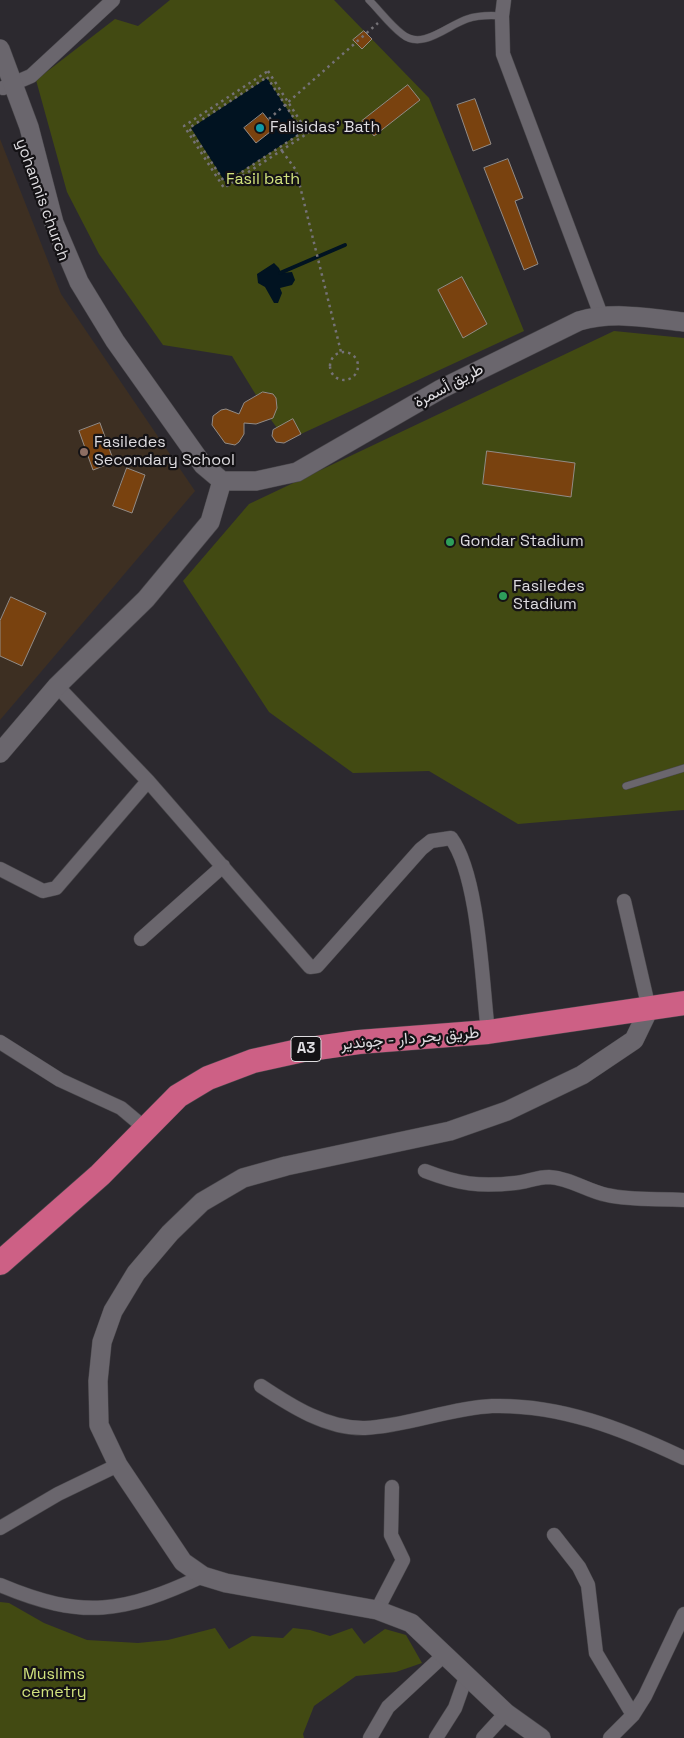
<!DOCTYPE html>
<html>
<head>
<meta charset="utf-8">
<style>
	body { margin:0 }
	canvas { display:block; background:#2c292f }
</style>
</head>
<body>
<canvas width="684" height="1738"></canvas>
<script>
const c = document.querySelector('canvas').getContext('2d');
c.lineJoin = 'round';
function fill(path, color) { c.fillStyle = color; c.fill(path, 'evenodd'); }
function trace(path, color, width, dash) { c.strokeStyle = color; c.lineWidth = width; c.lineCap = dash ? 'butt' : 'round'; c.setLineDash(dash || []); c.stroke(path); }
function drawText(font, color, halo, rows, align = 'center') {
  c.font = font + ' "Space Grotesk",Vazirmatn,sans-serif'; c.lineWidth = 4.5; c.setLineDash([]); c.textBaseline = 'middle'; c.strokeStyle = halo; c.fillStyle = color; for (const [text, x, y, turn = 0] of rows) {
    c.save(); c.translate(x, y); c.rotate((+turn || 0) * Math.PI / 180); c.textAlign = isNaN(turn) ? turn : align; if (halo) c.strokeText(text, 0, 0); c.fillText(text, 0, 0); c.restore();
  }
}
const education = new Path2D(`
	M0 139 61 294 195 491 0 720Z`);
const green = new Path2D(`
	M170 0H334L429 98 524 331 301 434 277 428 269 417 277 408 276 398 268 392 256 395 232 356 163 345 99 254 67 192 36 80 115 19 138 26Z
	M614 331 684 338V810L518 824 429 771 353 773 269 712 183 581 249 504Z
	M0 1602 9 1603 44 1623 87 1640 138 1643 168 1640 215 1628 229 1649 252 1636 283 1638 293 1628 310 1630 330 1636 352 1628 364 1644 385 1629 406 1635 422 1663 396 1672 356 1676 314 1706 303 1734 304 1738H0Z`);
const water = new Path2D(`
	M267 78 302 132 225 182 191 128Z
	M274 263 279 268 281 273 292 272 295 280 292 285 280 288 282 293 278 303H274L265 287 258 283 257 274Z`);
const stream = new Path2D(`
	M280 273 345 245`);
const building = new Path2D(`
	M364 31 372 39 362 49 353 40Z
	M408 85 420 100 374 136 362 121Z
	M475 99 491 144 473 151 457 105Z
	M263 113 275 128 256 143 244 128Z
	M508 159 523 198 515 201 538 264 524 270 484 168Z
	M462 277 487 324 463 338 438 290Z
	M263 392 273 394 276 398 277 408 273 418 256 424 244 423V434L239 442 235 445 225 443 212 425 213 416 221 410 226 409 239 414 244 403Z
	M293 419 301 434 284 443 276 442 272 436 273 430Z
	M100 423 114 462 93 470 79 431Z
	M487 451 575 463 571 497 483 484Z
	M127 468 145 475 132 513 113 506Z
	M11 597 46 613 22 666 0 656V621Z`);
const path = new Path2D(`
	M268 71 308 133 224 188 184 126Z
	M267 77 303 132 225 183 189 128Z
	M269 119 378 23
	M282 151 296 170 341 352
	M330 366a14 14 0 1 1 28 0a14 14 0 1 1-28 0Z`);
const lane = new Path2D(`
	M369 0C380 11 390 25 402 34 422 51 448 25 467 19 479 15 489 15 502 16
	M626 786 684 768`);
const street = new Path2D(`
	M504 0 502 16 503 54 601 315
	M3 88 31 76 113 0
	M57 686 148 781 310 967 317 966 421 849 431 841 451 838C479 876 482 983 488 1032
	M0 869 43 891 56 888 148 781
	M624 901 649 1009
	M141 939 223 866
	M0 1042 60 1080 121 1108 146 1129
	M425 1171C459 1184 479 1187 515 1183 526 1182 537 1177 549 1177 570 1178 587 1191 607 1195 633 1201 658 1198 684 1200
	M261 1386C291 1406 327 1429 365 1428 408 1426 449 1408 492 1406 560 1404 623 1429 684 1458
	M0 1528 58 1494 118 1465
	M554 1535 579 1567 588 1585 596 1653 633 1715
	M0 1585C83 1620 123 1613 203 1576
	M377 1610 403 1560 391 1535 392 1487
	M370 1738 388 1707 444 1655
	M436 1738 455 1708 466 1677
	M483 1738 506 1713
	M610 1738 633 1715 645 1696 684 1614`);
const secondary = new Path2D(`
	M0 49 29 127 54 223 79 282 115 341 203 465 222 481
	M222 481H256L297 472 441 389 579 321C614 311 649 318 684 322
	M0 753 57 686 146 599 210 522 222 481
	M541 1738 506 1713 411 1623 377 1610 226 1583 203 1576 183 1562 118 1465 99 1425 98 1381 102 1342 113 1311 136 1273 170 1233 202 1202 243 1178 286 1166 450 1131 507 1111 582 1075 634 1040 649 1009`);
const highway = new Path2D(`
	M0 1263 100 1175 178 1096 208 1078 253 1061 303 1050 359 1042 488 1032 684 1003`);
const markers = [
	[260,128,5,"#0f9aa8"],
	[84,452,5,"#8d6e63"],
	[450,542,5,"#2e9e5b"],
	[503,596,5,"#2e9e5b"]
];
const shields = [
	[306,1049,30]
];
const shieldNames = [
	["A3",306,1049]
];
const poiNames = [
	["Falisidas' Bath",270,128],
	["Fasiledes",94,443],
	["Secondary School",94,461],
	["Gondar Stadium",460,542],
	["Fasiledes",513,587],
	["Stadium",513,605]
];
const parkNames = [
	["Fasil bath",263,180],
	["Muslims",54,1675],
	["cemetry",54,1693]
];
const streetNames = [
	["yohannis church",42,200,70],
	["طريق أسمرة",449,386,-28],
	["طريق بحر دار - جوندير",410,1039,-5]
];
fill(education, '#3d2f22');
fill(green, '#424a12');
fill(water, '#011321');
trace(stream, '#011321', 4);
fill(building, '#79420f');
trace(building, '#928b86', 1);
trace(lane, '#49474b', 8);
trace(street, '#49474b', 15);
trace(secondary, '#49474b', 20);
trace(highway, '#49474b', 25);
trace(path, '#757277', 2.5, [2.5, 4]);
trace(lane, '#6a666d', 7);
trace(street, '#6a666d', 14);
trace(secondary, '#6a666d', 19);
trace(highway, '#cd6085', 24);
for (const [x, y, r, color] of markers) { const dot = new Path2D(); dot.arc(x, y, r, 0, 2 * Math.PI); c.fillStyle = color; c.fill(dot); trace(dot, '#141215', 2); }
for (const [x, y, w] of shields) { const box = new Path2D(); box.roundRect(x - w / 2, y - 12.5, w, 25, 4); c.fillStyle = '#141215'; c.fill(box); trace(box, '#dedce0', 1); }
drawText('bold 15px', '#dedce0', null, shieldNames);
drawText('16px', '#dedce0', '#141215', poiNames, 'left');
drawText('16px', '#d1e27d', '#141215', parkNames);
drawText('16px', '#dedce0', '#141215', streetNames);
</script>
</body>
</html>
